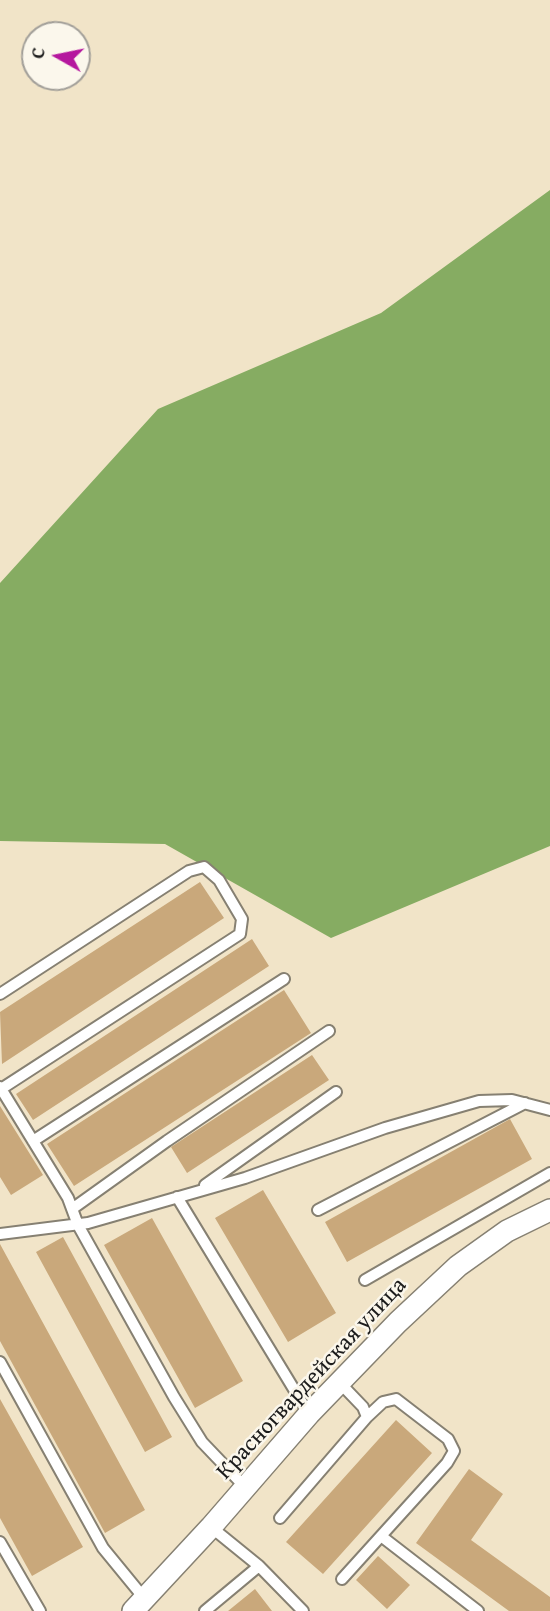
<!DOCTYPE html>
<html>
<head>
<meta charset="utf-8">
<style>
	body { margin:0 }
	#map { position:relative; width:550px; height:1611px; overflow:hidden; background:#f1e4c8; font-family:"Gentium Book Plus",serif }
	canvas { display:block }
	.north { position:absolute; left:21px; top:21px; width:70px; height:70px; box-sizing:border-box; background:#fbf7ec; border:2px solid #a29f99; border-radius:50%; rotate:279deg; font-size:19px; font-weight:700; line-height:28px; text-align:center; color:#1c1c1c }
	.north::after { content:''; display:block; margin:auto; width:24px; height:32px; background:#b5179e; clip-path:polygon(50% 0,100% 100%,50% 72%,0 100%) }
</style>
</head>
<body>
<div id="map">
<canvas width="550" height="1611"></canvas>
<div class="north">С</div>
</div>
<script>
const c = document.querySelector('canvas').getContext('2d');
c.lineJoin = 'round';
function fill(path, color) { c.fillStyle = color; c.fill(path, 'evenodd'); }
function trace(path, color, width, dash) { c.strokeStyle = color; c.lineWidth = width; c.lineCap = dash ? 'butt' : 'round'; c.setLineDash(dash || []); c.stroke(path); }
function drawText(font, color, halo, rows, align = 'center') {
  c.font = font + ' "Gentium Book Plus",serif'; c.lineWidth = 5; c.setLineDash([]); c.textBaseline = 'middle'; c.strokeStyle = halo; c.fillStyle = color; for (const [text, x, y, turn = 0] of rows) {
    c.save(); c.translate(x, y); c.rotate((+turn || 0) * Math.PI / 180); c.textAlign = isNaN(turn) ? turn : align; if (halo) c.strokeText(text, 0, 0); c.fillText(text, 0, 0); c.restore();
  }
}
const forest = new Path2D(`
	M550 190V846L331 938 165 844 0 841V583L158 409 381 313Z`);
const building = new Path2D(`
	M200 882 224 918 2 1064 0 1012Z
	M252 939 269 966 33 1120 16 1094Z
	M284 990 311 1033 74 1186 47 1144Z
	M312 1055 329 1080 187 1173 171 1147Z
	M0 1106 43 1175 11 1195 0 1177Z
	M510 1119 532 1159 347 1262 325 1222Z
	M263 1190 336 1313 288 1342 215 1218Z
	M152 1218 243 1381 195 1408 104 1245Z
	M63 1237 172 1437 145 1452 36 1252Z
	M0 1244 145 1510 105 1533 0 1341Z
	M0 1399 83 1547 32 1576 0 1518Z
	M396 1420 432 1453 323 1574 286 1542Z
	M469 1469 503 1494 471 1540 550 1597V1611H509L416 1543Z
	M378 1556 410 1585 387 1609 356 1580Z
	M255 1589 272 1611H228Z`);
const service = new Path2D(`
	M0 994 189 871 204 867 219 880 242 919 240 934 1 1089
	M0 1087 68 1198 78 1225 174 1397 202 1442 245 1487
	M33 1141 284 979
	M205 1185 336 1092
	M177 1197 309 1414
	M72 1209 167 1141 329 1031
	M318 1210 525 1103
	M0 1234 88 1223 245 1178 385 1128 479 1101 512 1100 550 1110
	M365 1280 550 1173
	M0 1362 103 1548 144 1598
	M280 1518 367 1417 363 1407 340 1383
	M211 1527 259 1566 303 1611
	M381 1536 478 1611
	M0 1542 40 1611
	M342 1579 447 1463 454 1451 448 1439 396 1399 383 1402 367 1417
	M205 1611 259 1566`);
const minor = new Path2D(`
	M133 1611 211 1527 309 1414 398 1322 458 1266 507 1231 550 1210`);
const streetNames = [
	["Красногвардейская улица",312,1379,-47]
];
fill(forest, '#86ac62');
fill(building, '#c9a87b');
trace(service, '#868072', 14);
trace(minor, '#868072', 24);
trace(service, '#fff', 10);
trace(minor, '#fff', 21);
drawText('23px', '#1c1c1c', '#fbf7ec', streetNames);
</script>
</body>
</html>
